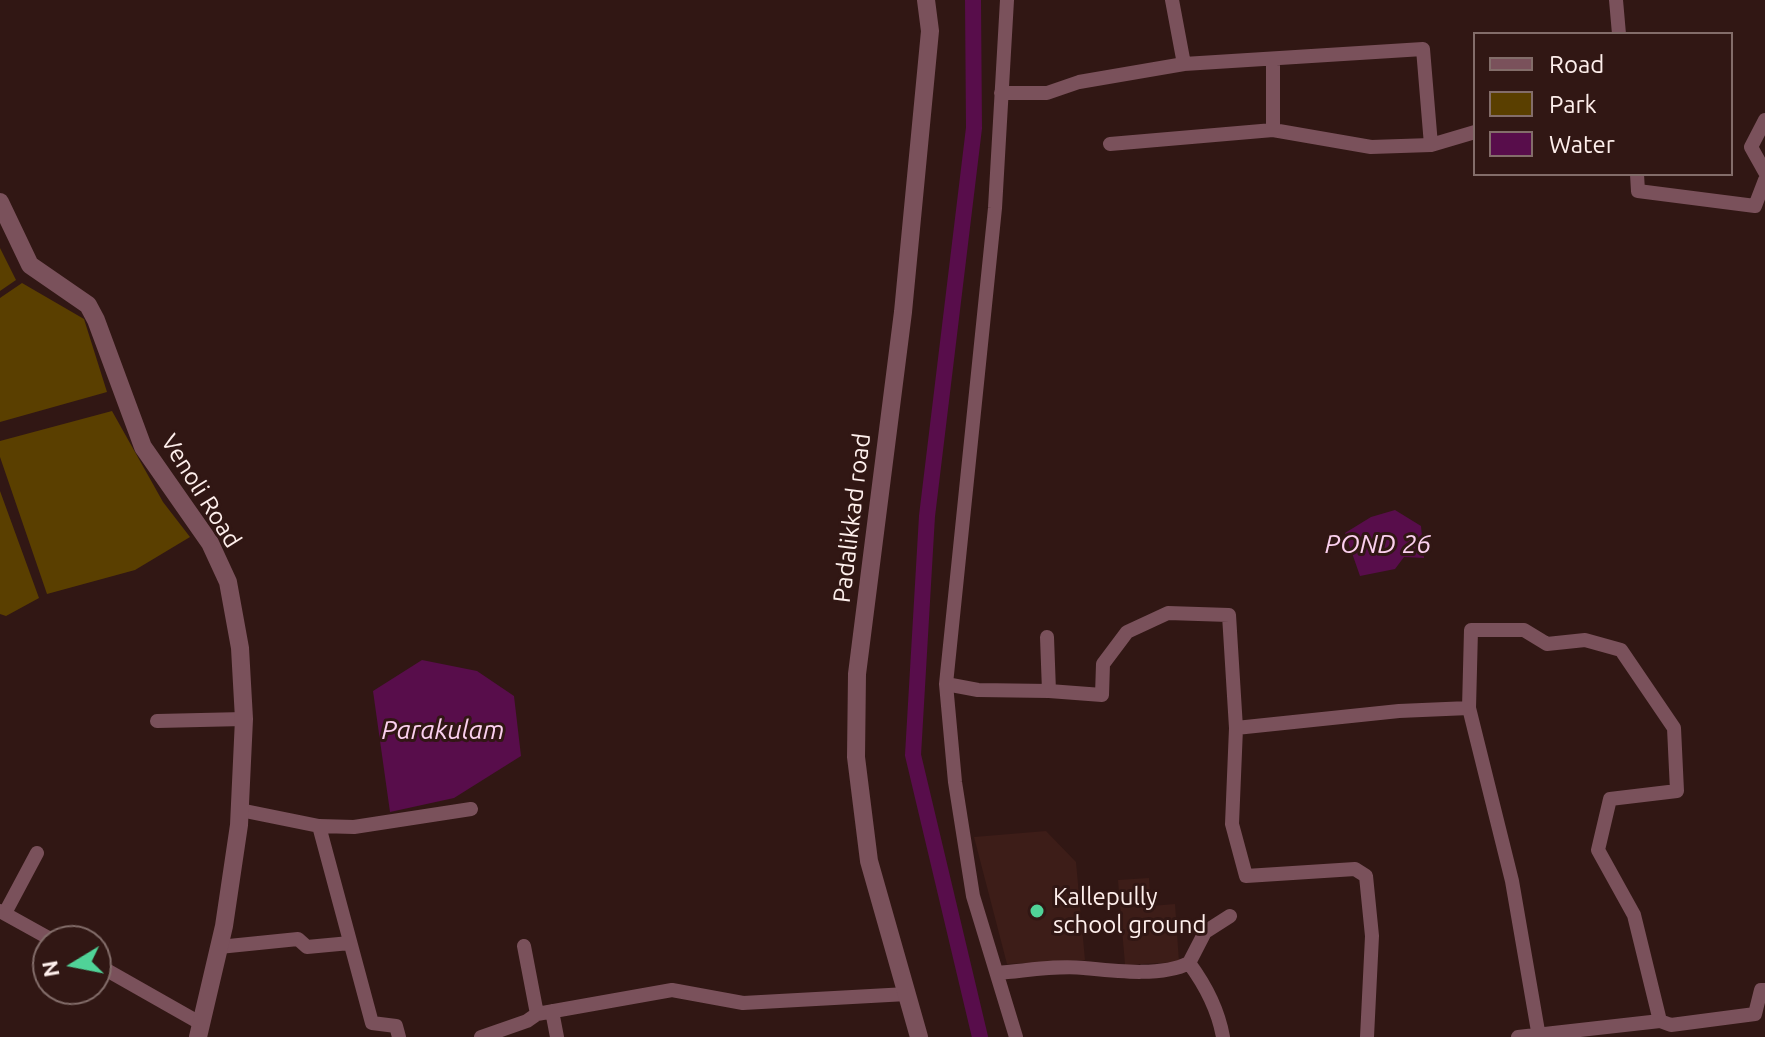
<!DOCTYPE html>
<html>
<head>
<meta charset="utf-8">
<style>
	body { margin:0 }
	#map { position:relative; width:1765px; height:1037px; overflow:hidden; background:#311714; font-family:Ubuntu,sans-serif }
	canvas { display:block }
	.legend { position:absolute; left:1473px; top:32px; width:260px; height:144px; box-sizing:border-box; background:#311714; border:2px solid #836d6a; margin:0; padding:10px 14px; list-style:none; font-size:24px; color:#feefec }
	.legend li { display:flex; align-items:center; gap:16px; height:40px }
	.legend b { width:40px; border:2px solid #836d6a }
	.north { position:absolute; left:32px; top:925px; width:80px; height:80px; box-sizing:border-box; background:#311714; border:2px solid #836d6a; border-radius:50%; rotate:260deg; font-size:22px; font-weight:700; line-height:32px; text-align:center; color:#feefec }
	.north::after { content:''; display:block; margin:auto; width:28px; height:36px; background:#50d398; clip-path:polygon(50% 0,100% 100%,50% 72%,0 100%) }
</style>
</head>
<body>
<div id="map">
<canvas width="1765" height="1037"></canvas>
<ul class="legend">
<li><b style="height:10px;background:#7a515b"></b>Road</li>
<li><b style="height:22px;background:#5a3f00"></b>Park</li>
<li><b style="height:22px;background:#580d4b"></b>Water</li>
</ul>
<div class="north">N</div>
</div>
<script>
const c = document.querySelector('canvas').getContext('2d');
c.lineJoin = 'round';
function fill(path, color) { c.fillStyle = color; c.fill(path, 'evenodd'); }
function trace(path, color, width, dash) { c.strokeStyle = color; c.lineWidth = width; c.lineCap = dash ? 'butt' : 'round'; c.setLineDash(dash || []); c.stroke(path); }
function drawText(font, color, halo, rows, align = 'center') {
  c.font = font + ' Ubuntu,sans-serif'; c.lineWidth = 6; c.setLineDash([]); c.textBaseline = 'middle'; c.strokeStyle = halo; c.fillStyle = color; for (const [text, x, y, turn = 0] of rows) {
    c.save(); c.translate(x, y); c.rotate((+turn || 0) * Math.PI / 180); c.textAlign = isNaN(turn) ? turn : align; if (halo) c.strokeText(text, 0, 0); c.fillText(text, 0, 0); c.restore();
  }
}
const built = new Path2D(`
	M1046 831 1076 862 1085 960 1007 964 974 837Z
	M1149 878 1151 906 1175 904 1179 962 1125 965 1118 880Z`);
const green = new Path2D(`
	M0 248 16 280 0 291Z
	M22 283 84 319 107 392 0 422V298Z
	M112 411 163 502 190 537 135 570 47 594 0 457V441Z
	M0 491 39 598 6 616 0 614Z`);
const water = new Path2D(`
	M1395 510 1421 526 1424 558 1404 557 1395 569 1360 576 1345 533 1371 517Z
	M422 660 477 671 514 696 521 756 454 798 390 812 373 691Z`);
const canal = new Path2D(`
	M973 0 974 128 927 516 913 755 980 1037`);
const minor = new Path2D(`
	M1007 0 995 208 946 684 955 782 973 896 1016 1037
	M1172 0 1184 64
	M1616 0 1619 34
	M1001 93H1047L1079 82 1184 64 1423 49 1431 145 1475 132
	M1765 120 1751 147 1765 172
	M1273 130V60
	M1110 144 1273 130 1371 147 1431 145
	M1637 174 1638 191 1755 206 1765 180
	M1047 637 1049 691
	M946 684 978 690 1049 691 1102 695 1103 664 1127 632 1168 613 1229 615 1236 728 1399 711 1469 708 1471 630H1524L1547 644 1585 640 1621 650 1674 728 1677 791 1610 799 1598 850 1634 915 1660 1021 1671 1025 1755 1014 1761 990H1765
	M1469 708 1512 881 1539 1037
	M157 721 244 719
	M1236 728 1232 824 1246 876 1355 869 1366 876 1372 936 1367 1037
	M240 810 319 826 354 827 471 809
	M319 826 372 1023 396 1026 399 1037
	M0 911 54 941
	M5 913 37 853
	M524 946 537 1014
	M219 947 298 939 307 947 350 943
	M1189 963 1205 932 1230 916
	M96 964 200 1023
	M997 973C1025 971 1056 965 1084 968 1114 971 1162 977 1189 963 1206 986 1218 1009 1223 1037
	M552 1011 557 1037
	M481 1037 527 1021 537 1014 672 990 743 1003 907 994
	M1518 1037 1660 1021`);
const tertiary = new Path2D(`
	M0 202 30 265 88 305 96 320 143 447 210 543 228 582 240 648 244 719 239 825 224 926 198 1037
	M919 1037 869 861 856 757 857 674 903 312 930 31 926 0`);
const markers = [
	[1037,911,8,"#50d398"]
];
const streetNames = [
	["Venoli Road",201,491,58],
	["Padalikkad road",852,518,-83]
];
const poiNames = [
	["Kallepully",1053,897],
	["school ground",1053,925]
];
const waterNames = [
	["POND 26",1378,544],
	["Parakulam",443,730]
];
fill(built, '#3d1d18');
fill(green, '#5a3f00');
fill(water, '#580d4b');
trace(canal, '#580d4b', 16);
trace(minor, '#7a515b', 14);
trace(tertiary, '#7a515b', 18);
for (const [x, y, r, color] of markers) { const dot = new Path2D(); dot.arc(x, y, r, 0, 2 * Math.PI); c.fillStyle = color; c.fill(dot); trace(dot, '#311714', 3); }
drawText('24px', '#feefec', '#311714', streetNames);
drawText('24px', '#feefec', '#311714', poiNames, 'left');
drawText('italic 26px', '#fbd0ee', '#311714', waterNames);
</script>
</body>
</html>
